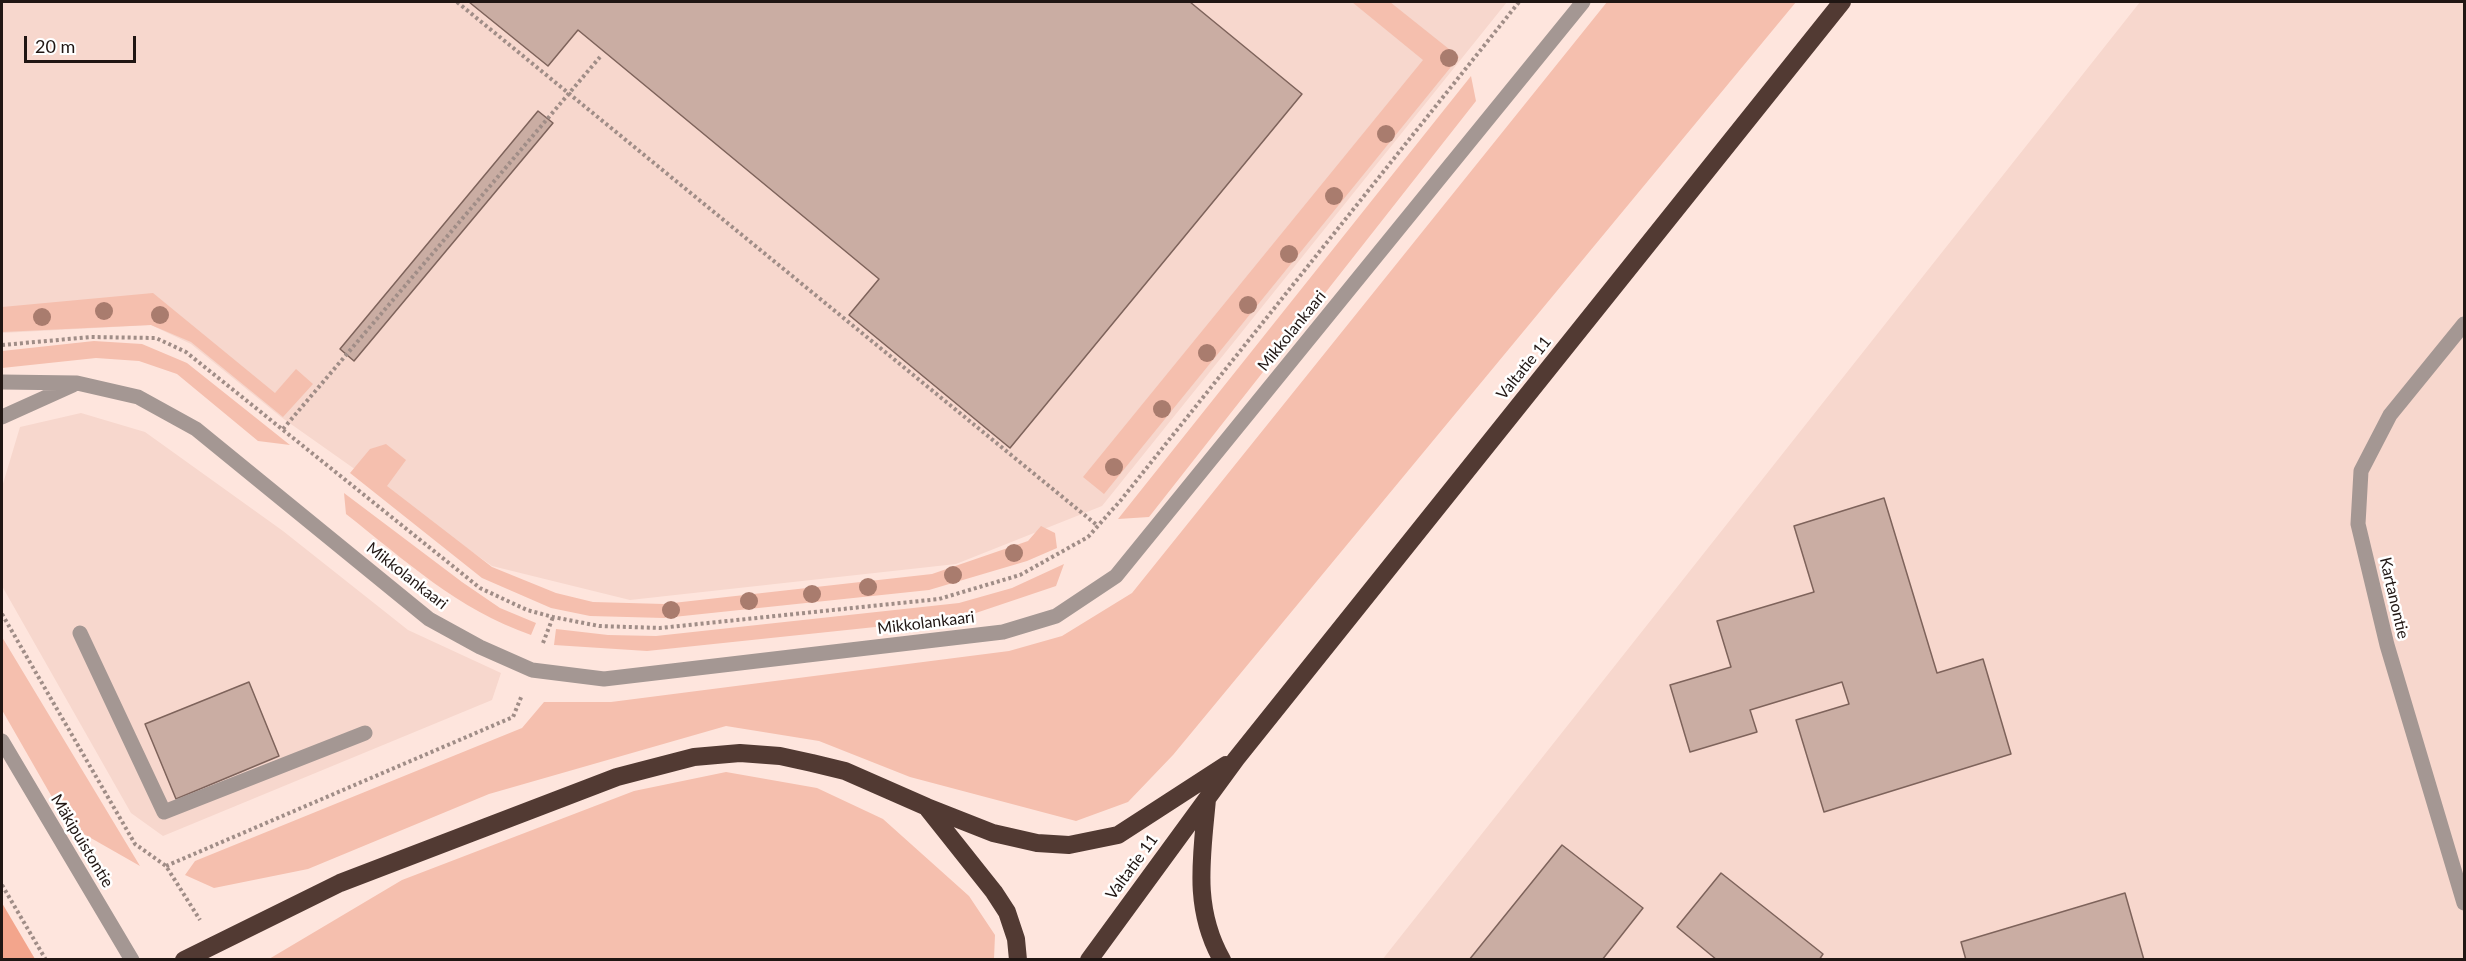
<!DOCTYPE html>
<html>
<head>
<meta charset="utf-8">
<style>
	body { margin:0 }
	#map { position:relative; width:2466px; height:961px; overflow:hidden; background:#fee5dd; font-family:Lato,sans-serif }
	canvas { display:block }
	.frame { position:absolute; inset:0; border:3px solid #201613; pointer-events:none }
	.scale { position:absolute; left:24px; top:36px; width:112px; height:27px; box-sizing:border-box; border:3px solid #201613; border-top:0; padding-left:8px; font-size:18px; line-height:21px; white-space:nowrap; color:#201613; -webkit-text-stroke:4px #fff; paint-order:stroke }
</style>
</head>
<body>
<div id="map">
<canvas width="2466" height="961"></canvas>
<div class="frame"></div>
<div class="scale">20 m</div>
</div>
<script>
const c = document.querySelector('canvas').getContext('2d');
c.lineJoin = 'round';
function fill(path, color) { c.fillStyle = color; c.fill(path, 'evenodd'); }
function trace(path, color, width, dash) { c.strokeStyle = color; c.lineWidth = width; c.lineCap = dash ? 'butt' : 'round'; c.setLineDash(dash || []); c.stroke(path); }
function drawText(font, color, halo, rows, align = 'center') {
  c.font = font + ' Lato,sans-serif'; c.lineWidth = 5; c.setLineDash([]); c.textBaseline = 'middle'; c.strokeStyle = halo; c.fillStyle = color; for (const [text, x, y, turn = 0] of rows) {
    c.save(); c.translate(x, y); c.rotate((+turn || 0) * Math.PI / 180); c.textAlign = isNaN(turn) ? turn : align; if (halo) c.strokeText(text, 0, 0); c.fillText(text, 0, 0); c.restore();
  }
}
const built = new Path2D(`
	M2 2H1507L1102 506 956 564 630 600 492 566 281 417 191 344 151 325 2 333Z
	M2140 2H2464V959L1382 960Z
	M81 413 145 432 283 531 408 630 501 673 492 700 163 836 131 813 2 586V487L20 427Z`);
const green = new Path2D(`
	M1352 2H1390L1459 57 1104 494 1083 477 1423 60Z
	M1607 2H1796L1173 755 1128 802 1076 821 910 777 819 741 726 726 489 794 308 869 214 888 185 875 195 861 522 728 544 702H611L1009 651 1062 636 1132 593Z
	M1471 76 1476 101 1149 517 1118 519Z
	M153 293 275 393 296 369 313 384 283 417 191 342 151 325 2 332V307Z
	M94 341 142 344 187 363 290 445 258 441 177 374 139 361 96 358 2 368V351Z
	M386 444 406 460 387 486 492 567 556 593 593 602 664 604 932 574 1028 541 1041 526 1055 533 1057 548 1027 561 929 590 664 618 590 616 551 608 482 578 350 473 370 449Z
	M344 493 462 582 500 608 536 623 531 635C457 609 406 561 346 514Z
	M1064 564 1056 586 961 618 647 651 554 645 556 629 608 635 656 636 959 603 1012 588Z
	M2 637 140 866 68 825 2 710Z
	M726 772 817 788 883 819 969 896 995 935 994 959H269L402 880 634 791Z`);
const forest = new Path2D(`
	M2 903 35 959H2Z`);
const building = new Path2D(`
	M469 2H1190L1302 94 1010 448 849 315 879 279 578 30 548 66Z
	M538 111 553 123 354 361 340 349Z
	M1884 498 1937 673 1983 659 2011 754 1824 812 1796 720 1849 704 1842 682 1750 710 1757 732 1690 752 1670 685 1731 667 1717 621 1814 592 1794 526Z
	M249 682 279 756 176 799 145 724Z
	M1562 845 1643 908 1602 960H1469Z
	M1721 873 1823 954 1819 960H1717L1677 927Z
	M2125 893 2144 960H1966L1961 942Z`);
const path = new Path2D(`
	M457 2 1098 526
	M2 345 91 337 156 338 186 352 480 588 527 610 553 617 599 626 660 628 939 599 1020 575 1088 537 1121 500 1519 2
	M283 429 600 57
	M2 614 135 844 166 866 200 920
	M543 643 553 617
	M166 866 513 717 522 695
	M2 885 46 960`);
const minor = new Path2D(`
	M2464 324 2390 415 2361 471 2358 524 2387 645 2464 903
	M2 382 77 383 138 397 196 429 429 619 480 647 532 670 604 679 1003 632 1056 616 1116 576 1583 2
	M2 417 73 385
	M80 633 164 812 365 733
	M2 741 132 960`);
const highway = new Path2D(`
	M1207 799C1202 856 1192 907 1222 960
	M928 809 994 892 1007 912 1016 939 1018 960
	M184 960 340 883 617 777 694 757 740 753 780 756 812 763 845 771 927 807 993 833 1037 843 1069 845 1118 835 1226 765
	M1089 960 1236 759 1842 2`);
const trees = [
	[1449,58],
	[1386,134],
	[1334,196],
	[1289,254],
	[1248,305],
	[104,311],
	[160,315],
	[42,317],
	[1207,353],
	[1162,409],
	[1114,467],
	[1014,553],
	[953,575],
	[868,587],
	[812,594],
	[749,601],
	[671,610]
];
const streetNames = [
	["Mikkolankaari",1292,331,-51],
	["Valtatie 11",1524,368,-51],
	["Mikkolankaari",407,576,38],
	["Kartanontie",2394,598,77],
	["Mikkolankaari",926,623,-7],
	["Mäkipuistontie",82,841,59],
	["Valtatie 11",1132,867,-54]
];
fill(built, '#f7d7cd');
fill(green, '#f5bfae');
fill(forest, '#f3a58c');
fill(building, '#caada3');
trace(building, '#7e635b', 1.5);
trace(path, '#a08d87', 4, [3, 3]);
trace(minor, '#a49793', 15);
trace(highway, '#523a33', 18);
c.fillStyle = '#a97c6e';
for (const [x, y] of trees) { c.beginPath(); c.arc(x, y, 9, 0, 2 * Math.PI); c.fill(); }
drawText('16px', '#201613', '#fff', streetNames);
</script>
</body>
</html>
